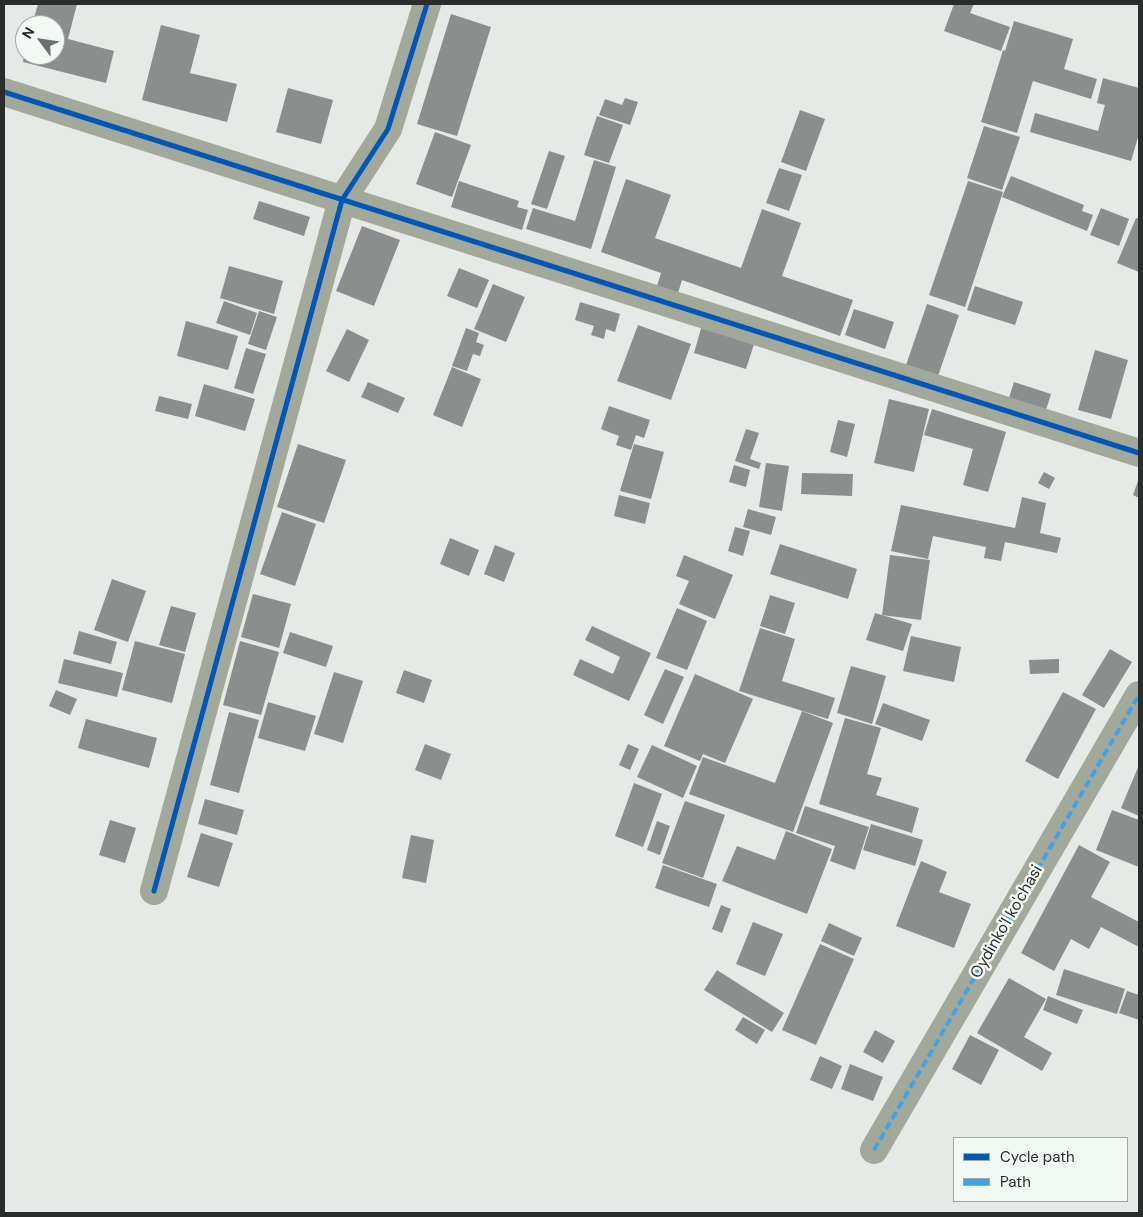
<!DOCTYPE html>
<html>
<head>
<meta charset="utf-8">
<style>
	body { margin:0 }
	#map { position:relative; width:1143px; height:1217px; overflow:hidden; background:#e5eae7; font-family:"DM Sans",sans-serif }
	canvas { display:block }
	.frame { position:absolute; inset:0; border:5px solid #2a2d2b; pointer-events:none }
	.legend { position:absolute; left:953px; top:1137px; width:175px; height:65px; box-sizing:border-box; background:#f2f9f5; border:1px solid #a2a7a4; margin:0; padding:6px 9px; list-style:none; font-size:15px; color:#2a2d2b }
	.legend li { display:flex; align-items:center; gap:10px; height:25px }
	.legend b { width:25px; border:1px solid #a2a7a4 }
	.north { position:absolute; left:15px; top:15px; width:50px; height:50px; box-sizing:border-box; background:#f2f9f5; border:1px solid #a2a7a4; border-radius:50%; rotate:301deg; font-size:14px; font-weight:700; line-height:20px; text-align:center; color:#2a2d2b }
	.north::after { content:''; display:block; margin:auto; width:18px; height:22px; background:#6b6f6d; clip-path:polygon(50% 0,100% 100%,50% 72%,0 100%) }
</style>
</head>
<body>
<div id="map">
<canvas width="1143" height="1217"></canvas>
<div class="frame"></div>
<ul class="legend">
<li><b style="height:6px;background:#0057b8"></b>Cycle path</li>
<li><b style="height:6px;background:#3ea3eb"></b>Path</li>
</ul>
<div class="north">N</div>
</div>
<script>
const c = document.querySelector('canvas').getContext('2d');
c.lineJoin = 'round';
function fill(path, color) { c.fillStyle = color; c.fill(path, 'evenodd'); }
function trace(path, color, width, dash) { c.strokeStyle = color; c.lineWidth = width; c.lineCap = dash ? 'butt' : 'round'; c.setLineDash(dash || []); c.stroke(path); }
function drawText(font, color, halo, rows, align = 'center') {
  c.font = font + ' "DM Sans",sans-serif'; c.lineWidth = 5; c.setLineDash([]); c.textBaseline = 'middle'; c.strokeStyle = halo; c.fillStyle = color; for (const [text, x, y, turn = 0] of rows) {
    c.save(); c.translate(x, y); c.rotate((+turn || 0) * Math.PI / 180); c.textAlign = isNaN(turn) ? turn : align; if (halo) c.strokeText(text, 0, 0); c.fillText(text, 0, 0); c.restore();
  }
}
const building = new Path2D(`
	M38 4H77L68 39 114 51 106 83 23 62 24 55H55V25H32Z
	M954 4H974L970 13 1010 27 1001 51 944 31Z
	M451 14 491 27 457 136 417 124Z
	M1014 21 1073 39 1064 69 1097 79 1091 99 1033 81 1017 133 981 122 1003 50 1005 51Z
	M161 25 200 35 190 73 237 84 227 122 142 100Z
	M1103 78 1139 88V134L1131 161 1030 132 1035 113 1098 131 1105 105 1097 103Z
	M288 88 333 100 321 144 276 132Z
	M625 98 638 102 630 125 599 115 605 99 622 105Z
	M800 110 825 119 806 171 781 162Z
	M597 116 623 125 609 163 584 155Z
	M984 126 1020 137 1002 190 967 178Z
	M435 132 471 145 452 197 416 184Z
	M549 151 565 156 547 209 531 204Z
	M594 160 616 167 591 249 526 229 533 208 575 221Z
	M779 168 802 175 789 211 766 203Z
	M1011 176 1084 205 1082 211 1093 215 1087 231 1002 197Z
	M626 179 671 195 655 238 741 268 762 209 801 223 782 276 853 300 840 336 682 280 678 293 657 286 661 273 601 252Z
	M459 181 519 201 517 207 528 210 522 230 451 207Z
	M968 181 1003 192 965 307 929 295Z
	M259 201 310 217 304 236 253 219Z
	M1101 208 1129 219 1119 246 1090 235Z
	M1136 218 1139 219V272L1117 263Z
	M362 226 400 240 374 306 336 291Z
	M229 266 283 281 274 314 220 298Z
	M459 268 489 280 477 308 447 296Z
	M493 284 525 297 506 342 474 329Z
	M975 286 1023 302 1015 325 967 310Z
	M224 301 257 313 250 335 216 323Z
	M580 302 620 314 615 332 606 329 604 339 591 335 594 326 575 320Z
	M927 304 959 315 938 376 906 365Z
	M854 309 894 322 885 349 845 335Z
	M259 311 277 317 266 350 248 344Z
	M704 318 757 335 746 369 694 353Z
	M186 321 238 336 228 370 177 356Z
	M638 325 691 344 671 400 617 381Z
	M466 328 479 333 476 342 484 345 480 356 473 354 467 371 452 366Z
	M347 329 369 340 349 382 326 371Z
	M246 348 266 354 253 394 234 388Z
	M1095 350 1128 360 1111 419 1078 410Z
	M452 367 481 379 462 427 433 415Z
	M368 382 405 398 398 413 361 397Z
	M1014 382 1051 394 1045 413 1008 401Z
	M204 384 255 399 245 431 195 416Z
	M159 396 192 404 188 419 155 411Z
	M889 399 929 409 914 472 874 463Z
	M609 406 650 420 644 438 636 435 631 450 616 445 619 436 601 429Z
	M932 409 1006 432 988 492 963 485 973 449 924 435Z
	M838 420 855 424 847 457 830 452Z
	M746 429 759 433 750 459 761 463 759 469 735 461Z
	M298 444 346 460 324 523 277 507Z
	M634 444 664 452 651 499 620 491Z
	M766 463 789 466 782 511 759 507Z
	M734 465 750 470 746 487 729 482Z
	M1044 472 1055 478 1049 489 1038 483Z
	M802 473 853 474 852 496 801 494Z
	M1139 478V498L1133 495Z
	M619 495 650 503 645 524 614 516Z
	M1022 497 1046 503 1040 533 1061 538 1057 553 1005 542 1001 561 984 558 986 547 933 536 928 559 891 551 901 505 1015 528Z
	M748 509 776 517 771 535 743 527Z
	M282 512 316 524 295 586 260 574Z
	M735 527 750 531 743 556 728 551Z
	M450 538 479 550 469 576 440 564Z
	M780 544 857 569 848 599 770 574Z
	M495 545 515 553 504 582 484 574Z
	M684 555 733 575 715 619 679 604 689 581 676 576Z
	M890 555 930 560 921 620 882 615Z
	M112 579 146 591 128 642 94 630Z
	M253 594 291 604 279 648 241 637Z
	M770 595 795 603 785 634 760 626Z
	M171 606 196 613 185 652 159 645Z
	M677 608 707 621 687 670 656 658Z
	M875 613 912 624 903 651 866 640Z
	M592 626 651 653 629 701 573 675 580 659 613 674 620 657 585 640Z
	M760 628 795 639 782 681 835 698 828 719 739 691Z
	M79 631 117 642 111 664 73 654Z
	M290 632 333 646 326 667 283 653Z
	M911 636 961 647 954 682 903 671Z
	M135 641 185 654 172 703 122 690Z
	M240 641 279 652 261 715 223 705Z
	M1110 649 1132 662 1104 708 1082 695Z
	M64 659 123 673 117 697 58 683Z
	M1059 659V673L1030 674 1029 660Z
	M851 666 886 676 872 724 837 713Z
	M665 669 684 677 663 724 644 715Z
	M404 670 432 680 424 703 396 693Z
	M334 672 363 681 343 743 314 734Z
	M695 674 753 699 725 763 703 754 700 761 664 746Z
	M56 690 77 699 70 715 49 706Z
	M1063 692 1096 709 1058 779 1025 761Z
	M268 702 316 716 305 751 258 738Z
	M883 703 930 720 922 741 875 724Z
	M802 711 833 723 793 832 689 794 703 757 775 783Z
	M229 712 259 720 239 793 210 785Z
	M845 718 881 728 867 774 882 778 876 795 919 808 912 833 819 804Z
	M86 719 157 738 149 768 78 748Z
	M425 744 451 754 441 780 415 770Z
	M628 744 639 749 630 770 619 765Z
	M652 745 697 766 683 798 637 777Z
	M1139 765V816L1121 808Z
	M634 783 662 794 643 847 615 836Z
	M205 799 244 810 237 835 198 824Z
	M685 801 725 815 703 878 662 863Z
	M805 806 869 827 855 870 830 861 835 846 796 833Z
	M1112 810 1139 820V867L1096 850Z
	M110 820 136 828 125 863 99 855Z
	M657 821 670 826 660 855 647 850Z
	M871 824 923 840 915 866 863 850Z
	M786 831 832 849 807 914 722 881 737 846 775 860Z
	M201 833 233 843 219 887 187 877Z
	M411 835 434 840 426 883 402 878Z
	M1079 845 1110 862 1091 897 1139 922V947L1101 927 1089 949 1071 939 1054 971 1021 953Z
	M921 861 947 872 939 892 971 904 954 948 896 926Z
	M663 865 717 884 709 907 655 888Z
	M721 905 731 909 722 933 712 929Z
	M753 922 783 934 765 976 736 964Z
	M829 923 862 938 854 956 821 941Z
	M820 944 854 959 816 1045 782 1030Z
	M1064 969 1125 989 1117 1014 1056 995Z
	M717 970 784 1013 772 1032 704 990Z
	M1009 978 1046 999 1024 1037 1052 1053 1042 1071 977 1033Z
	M1127 991 1139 995V1020L1119 1013Z
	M1048 996 1083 1010 1077 1024 1043 1010Z
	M743 1017 765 1030 757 1044 735 1030Z
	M875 1030 895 1041 883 1063 863 1052Z
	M970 1035 999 1050 981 1085 952 1069Z
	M820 1056 842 1066 832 1089 810 1080Z
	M850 1064 883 1077 873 1101 841 1089Z`);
const minor = new Path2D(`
	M4 92 1139 453
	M154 891 342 200 388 129 427 4
	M874 1150 1139 695`);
const quiet = new Path2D(`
	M874 1150 1139 695`);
const cycleway = new Path2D(`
	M4 92 1139 453
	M154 891 342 200 388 129 427 4`);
const streetNames = [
	["Oydinko'l ko'chasi",1007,922,-60]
];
fill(building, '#8a8e8d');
trace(minor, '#a2a99a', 28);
trace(quiet, '#3ea3eb', 4, [8, 4]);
trace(cycleway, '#0057b8', 5);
drawText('16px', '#2a2d2b', '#f2f9f5', streetNames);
</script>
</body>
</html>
